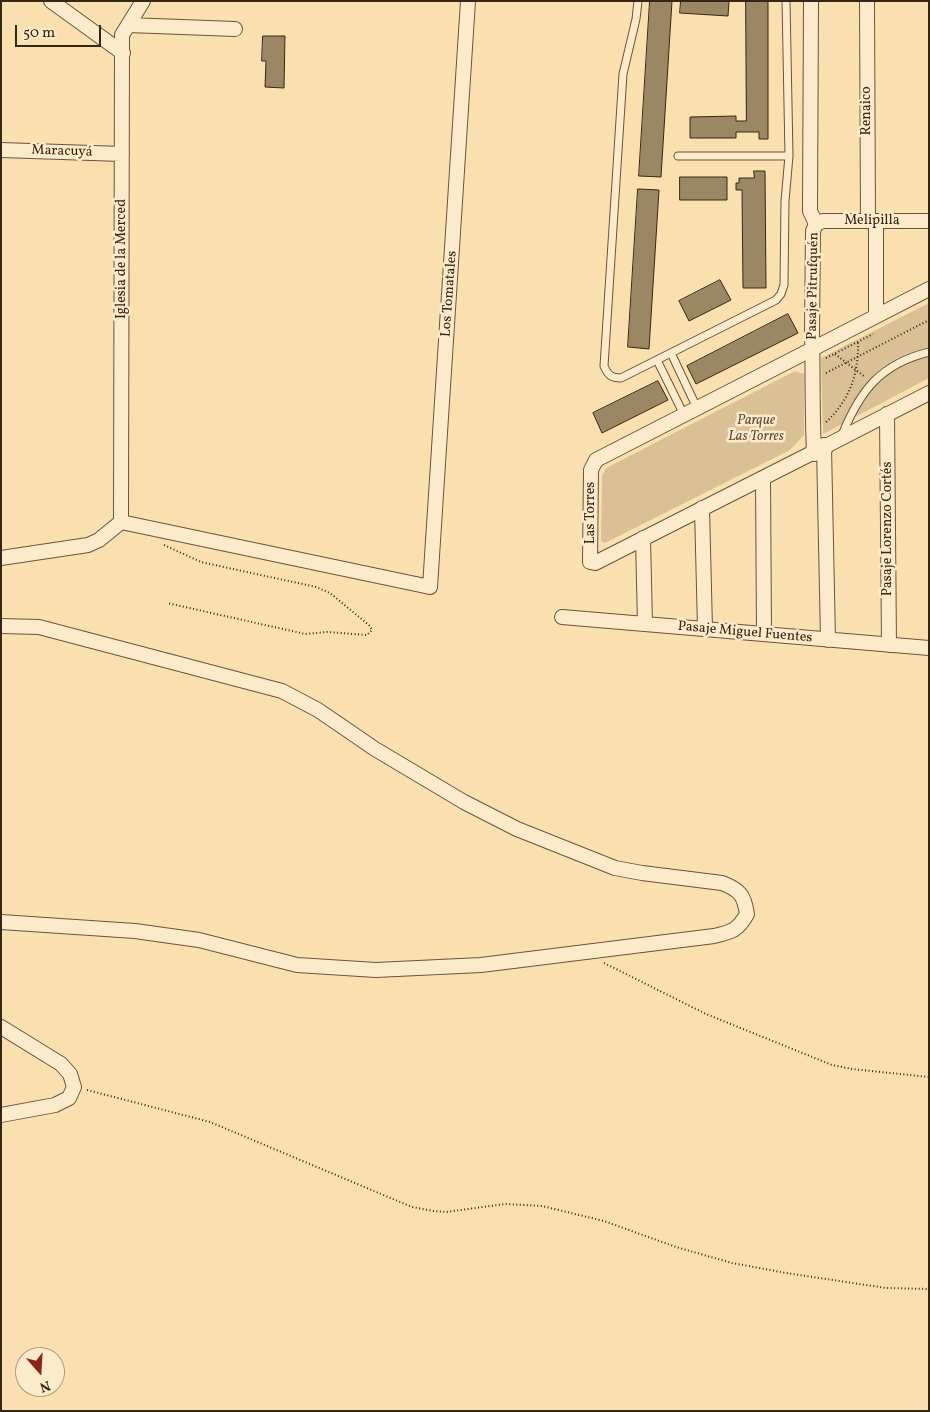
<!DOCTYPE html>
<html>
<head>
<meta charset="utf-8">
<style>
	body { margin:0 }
	#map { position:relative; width:930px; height:1412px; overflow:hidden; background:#fbe0af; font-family:Vollkorn,serif }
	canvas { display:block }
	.frame { position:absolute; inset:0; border:2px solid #362614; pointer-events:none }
	.north { position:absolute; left:15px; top:1347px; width:50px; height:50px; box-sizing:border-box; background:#fcebcb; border:1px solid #ad9c82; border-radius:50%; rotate:161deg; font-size:14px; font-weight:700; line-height:20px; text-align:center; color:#362614 }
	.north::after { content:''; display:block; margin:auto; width:18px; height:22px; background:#8f2418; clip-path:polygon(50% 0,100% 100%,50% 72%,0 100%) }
	.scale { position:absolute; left:15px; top:25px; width:86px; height:22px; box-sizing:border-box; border:2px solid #362614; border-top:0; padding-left:6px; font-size:15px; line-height:18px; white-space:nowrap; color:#362614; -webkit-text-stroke:4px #fcebcb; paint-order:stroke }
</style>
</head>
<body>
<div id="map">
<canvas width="930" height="1412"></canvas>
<div class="frame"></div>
<div class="north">N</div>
<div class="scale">50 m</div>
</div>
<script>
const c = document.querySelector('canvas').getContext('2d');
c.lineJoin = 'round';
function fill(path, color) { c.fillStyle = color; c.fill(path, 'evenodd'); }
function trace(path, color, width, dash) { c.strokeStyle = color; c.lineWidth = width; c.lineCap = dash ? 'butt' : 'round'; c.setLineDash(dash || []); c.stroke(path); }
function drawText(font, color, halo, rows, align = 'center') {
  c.font = font + ' Vollkorn,serif'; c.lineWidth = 5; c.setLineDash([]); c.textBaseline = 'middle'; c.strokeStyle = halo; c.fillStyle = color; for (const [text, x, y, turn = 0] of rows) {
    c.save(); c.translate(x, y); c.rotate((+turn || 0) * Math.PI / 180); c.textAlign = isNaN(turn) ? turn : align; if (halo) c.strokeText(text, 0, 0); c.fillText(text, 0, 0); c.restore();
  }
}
const green = new Path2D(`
	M929 303V378L823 434 821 358Z
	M795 371 804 374V435L790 450 605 543 601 541 602 476 606 468Z`);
const building = new Path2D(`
	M650 1H672L661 177 639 176Z
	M681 1H729L728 16 680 13Z
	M746 1H768V139H759V132H736V138H690V117L736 116V121H746Z
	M263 36H285L284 88 265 87 266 61H262Z
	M754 171H765L766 288H743L742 190H736V183H739V178H754Z
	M680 177H727V200H680Z
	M638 189 659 190 649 349 628 347Z
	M720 280 731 300 689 321 679 301Z
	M788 314 798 333 696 384 687 366Z
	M658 381 668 400 602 433 593 413Z`);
const path = new Path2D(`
	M835 354 865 377
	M826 358 873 334
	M826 373 929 320
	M826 422C850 400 859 373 858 341
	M164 545 201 562 316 587 330 593 370 626 372 630 367 635 327 632 305 634 167 603
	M604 963 706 1014 832 1065 852 1069 929 1077
	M87 1090 210 1122 412 1207 433 1211 446 1212 505 1204 542 1206 604 1221 676 1247 732 1263 786 1273 886 1288 929 1289`);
const service = new Path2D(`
	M638 1 636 19 623 74 604 366C608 375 611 378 621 378L776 300 781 294 784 285 785 201 789 156 786 1
	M678 156H789
	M671 353 697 408
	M657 360 684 415
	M842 435C860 391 880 364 929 352`);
const minor = new Path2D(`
	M51 1 123 53
	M811 1 810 211 816 224
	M867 1 868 221
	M128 25 235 29
	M1 150 122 154
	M816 224 813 231 812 333C813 372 812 412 814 452L595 563 590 562 591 470 596 460 791 360C837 336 883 313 929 289
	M816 224 823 221H929
	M876 316V221
	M887 414 889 645
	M763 478 764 634
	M702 508 705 629
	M121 522 430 587 468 1
	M121 522 122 35 143 1
	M643 538 645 624
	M1 558 88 545 99 540 121 522
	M562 617 929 648
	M1 626 39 627 282 691 318 710 375 749 464 802 517 829 615 868 642 873 722 883C740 890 744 895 747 914 738 930 732 932 714 936L481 965 376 970 297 965 199 940 135 931 1 922
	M828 640 824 447 929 393
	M1 1027 61 1064 70 1074 74 1087 69 1098 55 1105 1 1115`);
const tertiary = new Path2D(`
	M814 452 824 447`);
const streetNames = [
	["Renaico",867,111,-90],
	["Maracuyá",62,152,2],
	["Melipilla",872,221],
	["Iglesia de la Merced",122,259,-90],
	["Pasaje Pitrufquén",814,286,-89],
	["Los Tomatales",450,294,-86],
	["Las Torres",591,513,-90],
	["Pasaje Lorenzo Cortés",888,529,-90],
	["Pasaje Miguel Fuentes",745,633,5]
];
const parkNames = [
	["Parque",756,421],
	["Las Torres",756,437]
];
fill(green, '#dac095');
fill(building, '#9c8765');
trace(building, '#362614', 1);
trace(service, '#67543b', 9);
trace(minor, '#67543b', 16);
trace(tertiary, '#67543b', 20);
trace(path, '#362614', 2, [1, 2.5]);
trace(service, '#fcebcb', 7);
trace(minor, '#fcebcb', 14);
trace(tertiary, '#fcebcb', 18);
drawText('14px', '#362614', '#fcebcb', streetNames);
drawText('italic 14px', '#5f4c34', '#fcebcb', parkNames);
</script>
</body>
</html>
